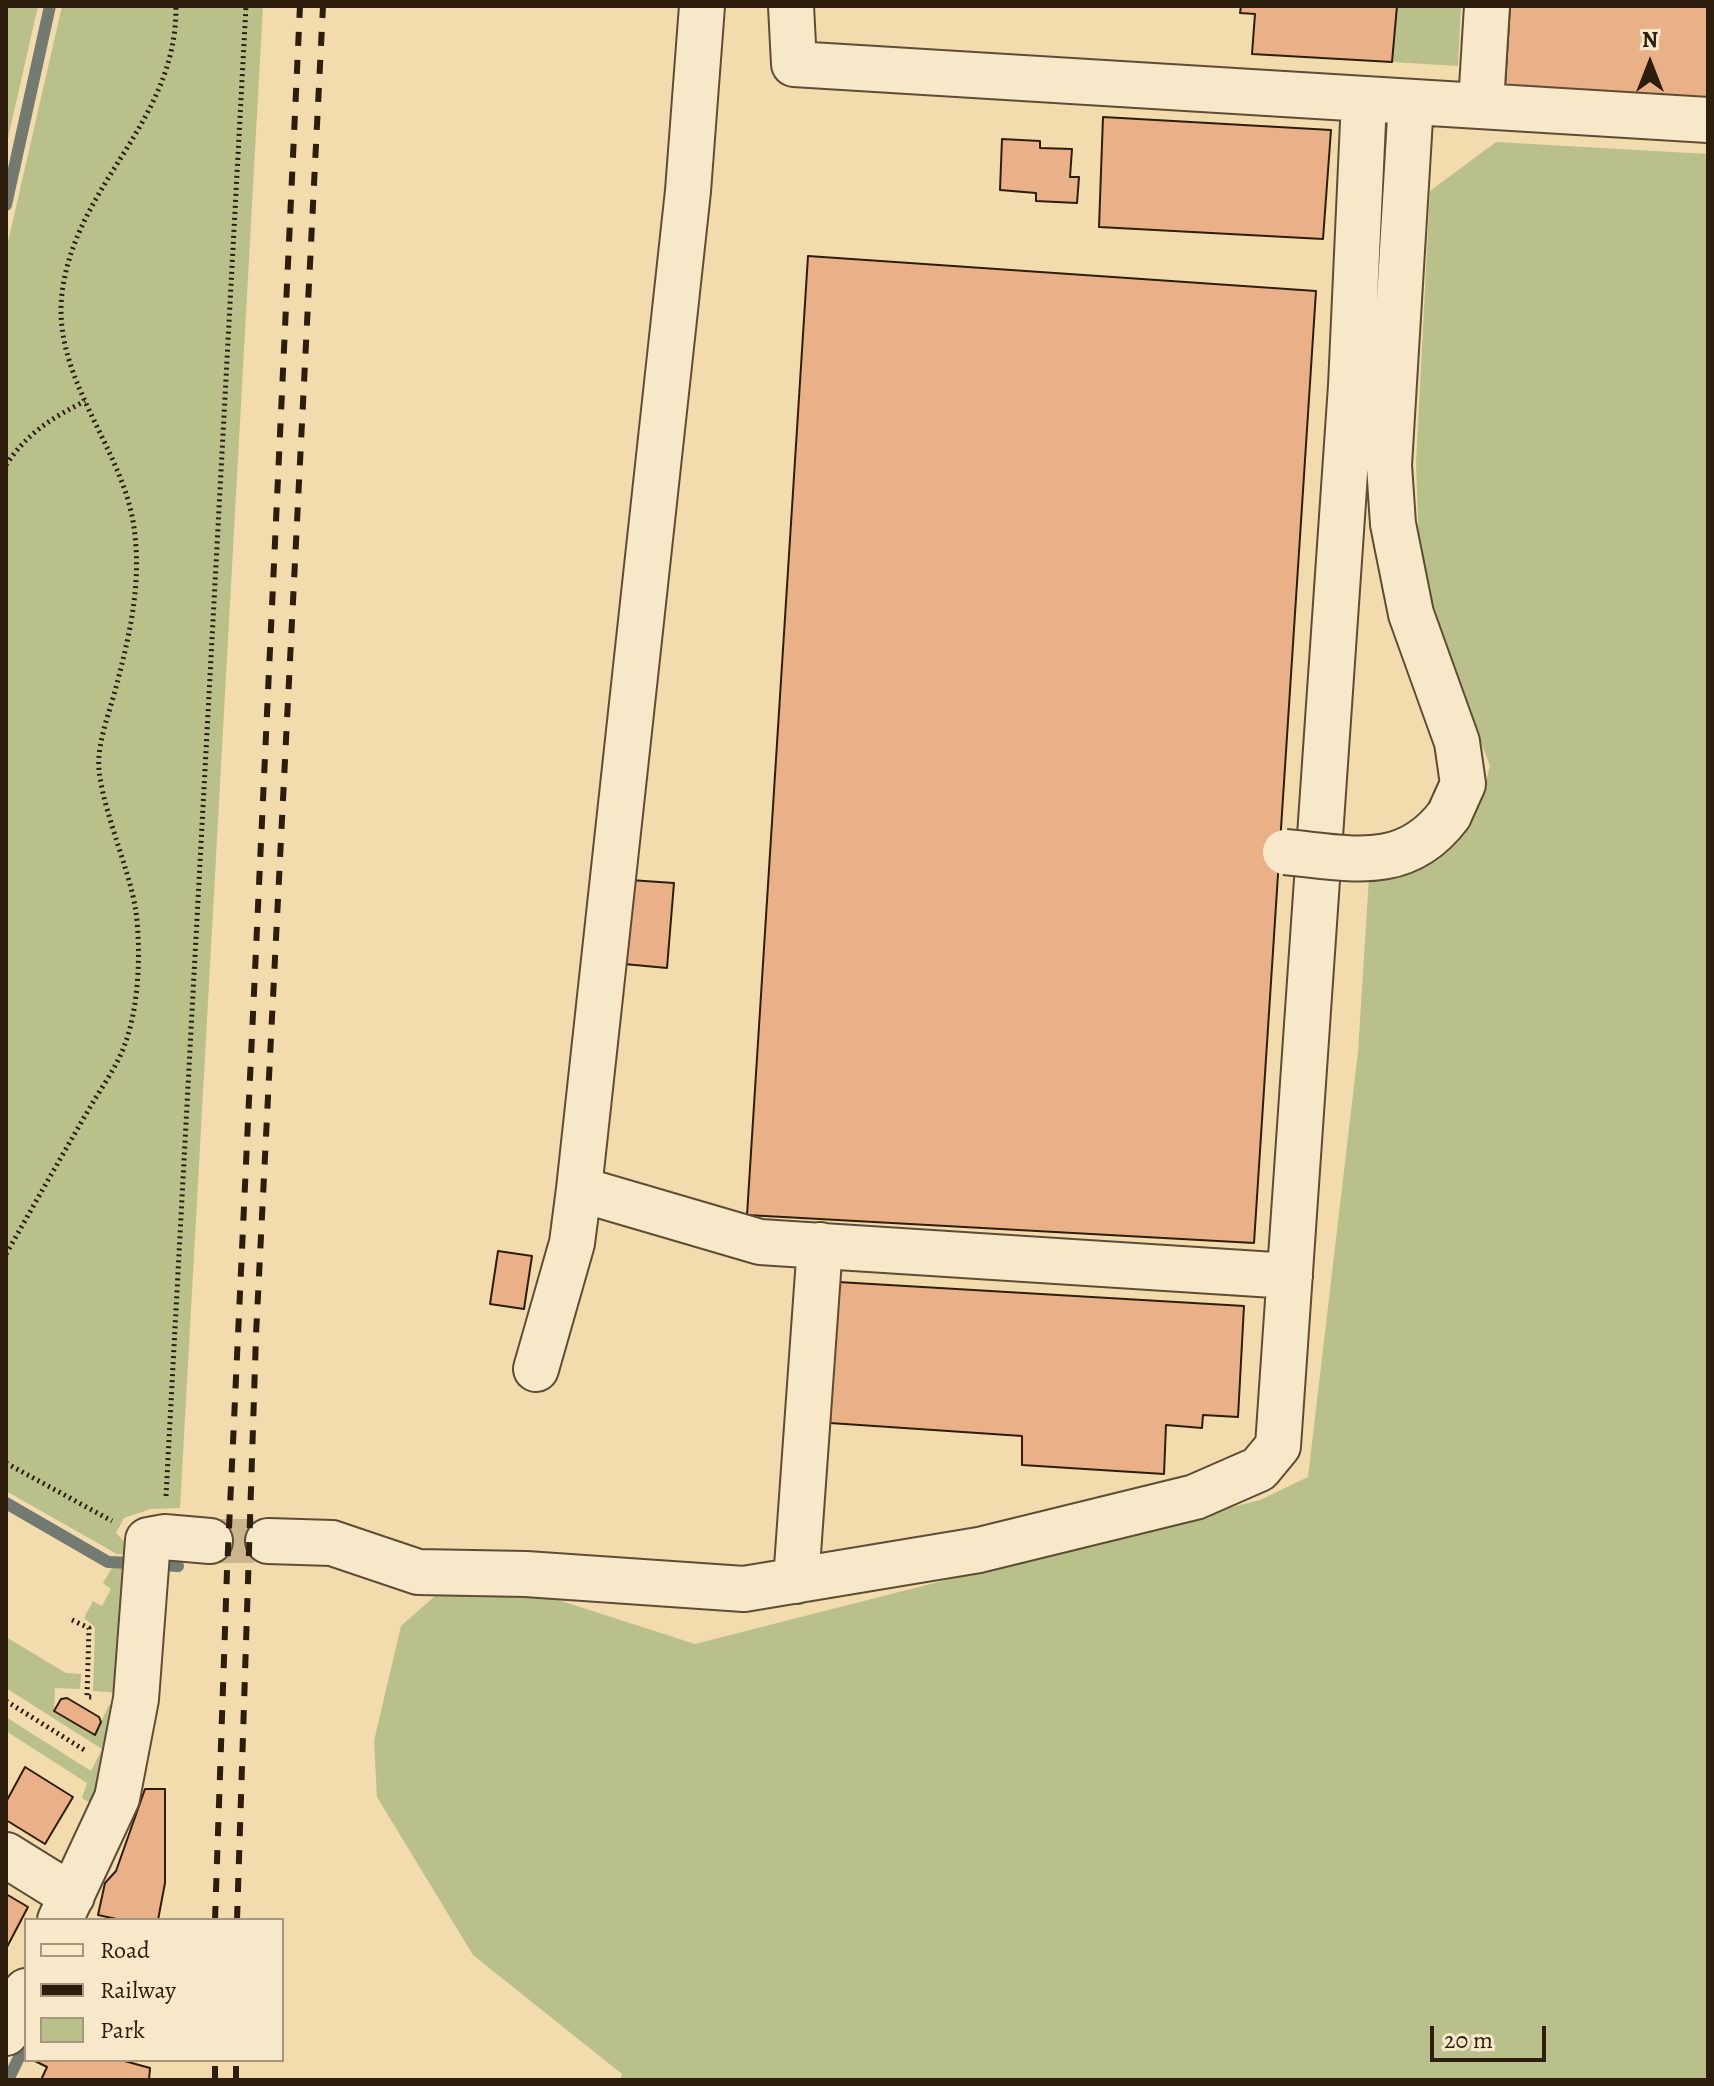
<!DOCTYPE html>
<html>
<head>
<meta charset="utf-8">
<style>
	body { margin:0 }
	#map { position:relative; width:1714px; height:2086px; overflow:hidden; background:#f2dbac; font-family:Alegreya,serif }
	canvas { display:block }
	.frame { position:absolute; inset:0; border:8px solid #2d1d0d; pointer-events:none }
	.legend { position:absolute; left:24px; top:1918px; width:260px; height:144px; box-sizing:border-box; background:#f7e8c9; border:2px solid #a6977e; margin:0; padding:10px 14px; list-style:none; font-size:24px; color:#2d1d0d }
	.legend li { display:flex; align-items:center; gap:16px; height:40px }
	.legend b { width:40px; border:2px solid #a6977e }
	.north { position:absolute; left:1610px; top:24px; width:80px; height:80px; -webkit-text-stroke:6px #f7e8c9; paint-order:stroke; rotate:0deg; font-size:22px; font-weight:700; line-height:32px; text-align:center; color:#2d1d0d }
	.north::after { content:''; display:block; margin:auto; width:28px; height:36px; background:#2d1d0d; clip-path:polygon(50% 0,100% 100%,50% 72%,0 100%) }
	.scale { position:absolute; left:1430px; top:2026px; width:116px; height:36px; box-sizing:border-box; border:4px solid #2d1d0d; border-top:0; padding-left:10px; font-size:24px; line-height:28px; white-space:nowrap; color:#2d1d0d; -webkit-text-stroke:6px #f7e8c9; paint-order:stroke }
</style>
</head>
<body>
<div id="map">
<canvas width="1714" height="2086"></canvas>
<div class="frame"></div>
<ul class="legend">
<li><b style="height:10px;background:#f7e8c9"></b>Road</li>
<li><b style="height:10px;background:#2d1d0d"></b>Railway</li>
<li><b style="height:22px;background:#bac089"></b>Park</li>
</ul>
<div class="north">N</div>
<div class="scale">20 m</div>
</div>
<script>
const c = document.querySelector('canvas').getContext('2d');
c.lineJoin = 'round';
function fill(path, color) { c.fillStyle = color; c.fill(path, 'evenodd'); }
function trace(path, color, width, dash) { c.strokeStyle = color; c.lineWidth = width; c.lineCap = dash ? 'butt' : 'round'; c.setLineDash(dash || []); c.stroke(path); }
const green = new Path2D(`
	M6 6H38L6 147Z
	M62 6H263L180 1508 151 1509 124 1518 116 1533 131 1548 130 1555 117 1554 6 1491V251Z
	M1397 6H1461L1458 66 1392 62Z
	M1496 142 1708 154V2080H620L622 2074 473 1955 377 1797 374 1741 401 1626 435 1596 527 1590 695 1644 1260 1500 1308 1477 1358 1052 1369 877 1390 876 1428 865 1458 838 1479 806 1490 766 1420 578 1416 463 1430 191Z
	M113 1566 136 1571C132 1652 132 1732 98 1808L82 1798 87 1783 6 1731V1717L91 1771 102 1749 6 1688V1637L66 1673 81 1674 80 1689 55 1688 54 1711 95 1734 109 1705 119 1704 120 1693 93 1691 95 1627 84 1618 93 1601 102 1606 111 1589 103 1583Z`);
const stream = new Path2D(`
	M6 205 50 6
	M6 1503 108 1562 133 1563
	M161 1565 178 1566
	M8 2080 26 2043`);
const building = new Path2D(`
	M1241 6H1397L1392 62 1252 54 1255 14 1240 13Z
	M1510 6H1708V100L1505 86Z
	M1103 117 1331 130 1323 239 1099 227Z
	M1002 139 1040 141V148L1072 149 1070 177H1079L1077 203 1036 201V193L1000 190Z
	M808 256 1316 291 1254 1243 747 1215Z
	M630 880 674 883 667 968 624 964Z
	M498 1251 532 1256 524 1309 490 1304Z
	M838 1282 1244 1306 1238 1417 1203 1415 1202 1428 1166 1425 1164 1474 1022 1465V1436L830 1423Z
	M67 1698 99 1717 101 1722 95 1735 54 1711 61 1699Z
	M25 1767 73 1797 45 1844 6 1820V1802Z
	M145 1789H165V1883L158 1920H121L98 1915 105 1883 116 1871Z
	M6 1894 28 1907 7 1947 6 1946Z
	M33 2060H121L150 2068 149 2080H41L47 2067Z`);
const minorTunnel = new Path2D(`
	M210 1541H268`);
const path = new Path2D(`
	M6 465C27 433 52 418 85 401
	M6 1254C34 1205 61 1157 89 1109 101 1088 117 1067 125 1044 139 1006 141 952 136 912 130 868 95 793 99 756 101 734 109 713 115 691 130 634 143 580 133 521 119 443 52 376 62 293 76 182 177 123 176 6
	M6 1463 112 1521
	M166 1496 246 6
	M72 1620 89 1628 87 1697H95
	M6 1701 86 1751`);
const minor = new Path2D(`
	M791 6 794 64 1708 120
	M1411 102 1389 465 1393 524 1411 614 1457 742 1463 784 1449 815
	M1481 104 1487 6
	M579 1189 760 1242 1290 1276
	M536 1369 572 1243 579 1189 688 191 702 6
	M268 1541 332 1543 418 1572 526 1574 744 1589 979 1550 1195 1497 1259 1469 1278 1446 1351 386 1364 100
	M796 1581 820 1245
	M6 1855 72 1896
	M60 1920 117 1798 136 1699 148 1540 164 1537 210 1541
	M6 2033 26 1991`);
const rail = new Path2D(`
	M215 1920 227 1571 300 6
	M237 1920 256 1335 323 6
	M215 2080V2060
	M236 2080V2060`);
const minorBridge = new Path2D(`
	M1285 852C1349 858 1405 874 1449 815`);
fill(green, '#bac089');
trace(stream, '#727a72', 12);
fill(building, '#eab087');
trace(building, '#2d1d0d', 2);
trace(minorTunnel, '#cbb58c', 44, [44, 22]);
trace(minor, '#5e4c35', 48);
trace(path, '#2d1d0d', 5, [2, 4]);
trace(minor, '#f7e8c9', 44);
trace(rail, '#2d1d0d', 6, [14, 14]);
trace(minorBridge, '#5e4c35', 48, []);
trace(minorBridge, '#f7e8c9', 44);
</script>
</body>
</html>
